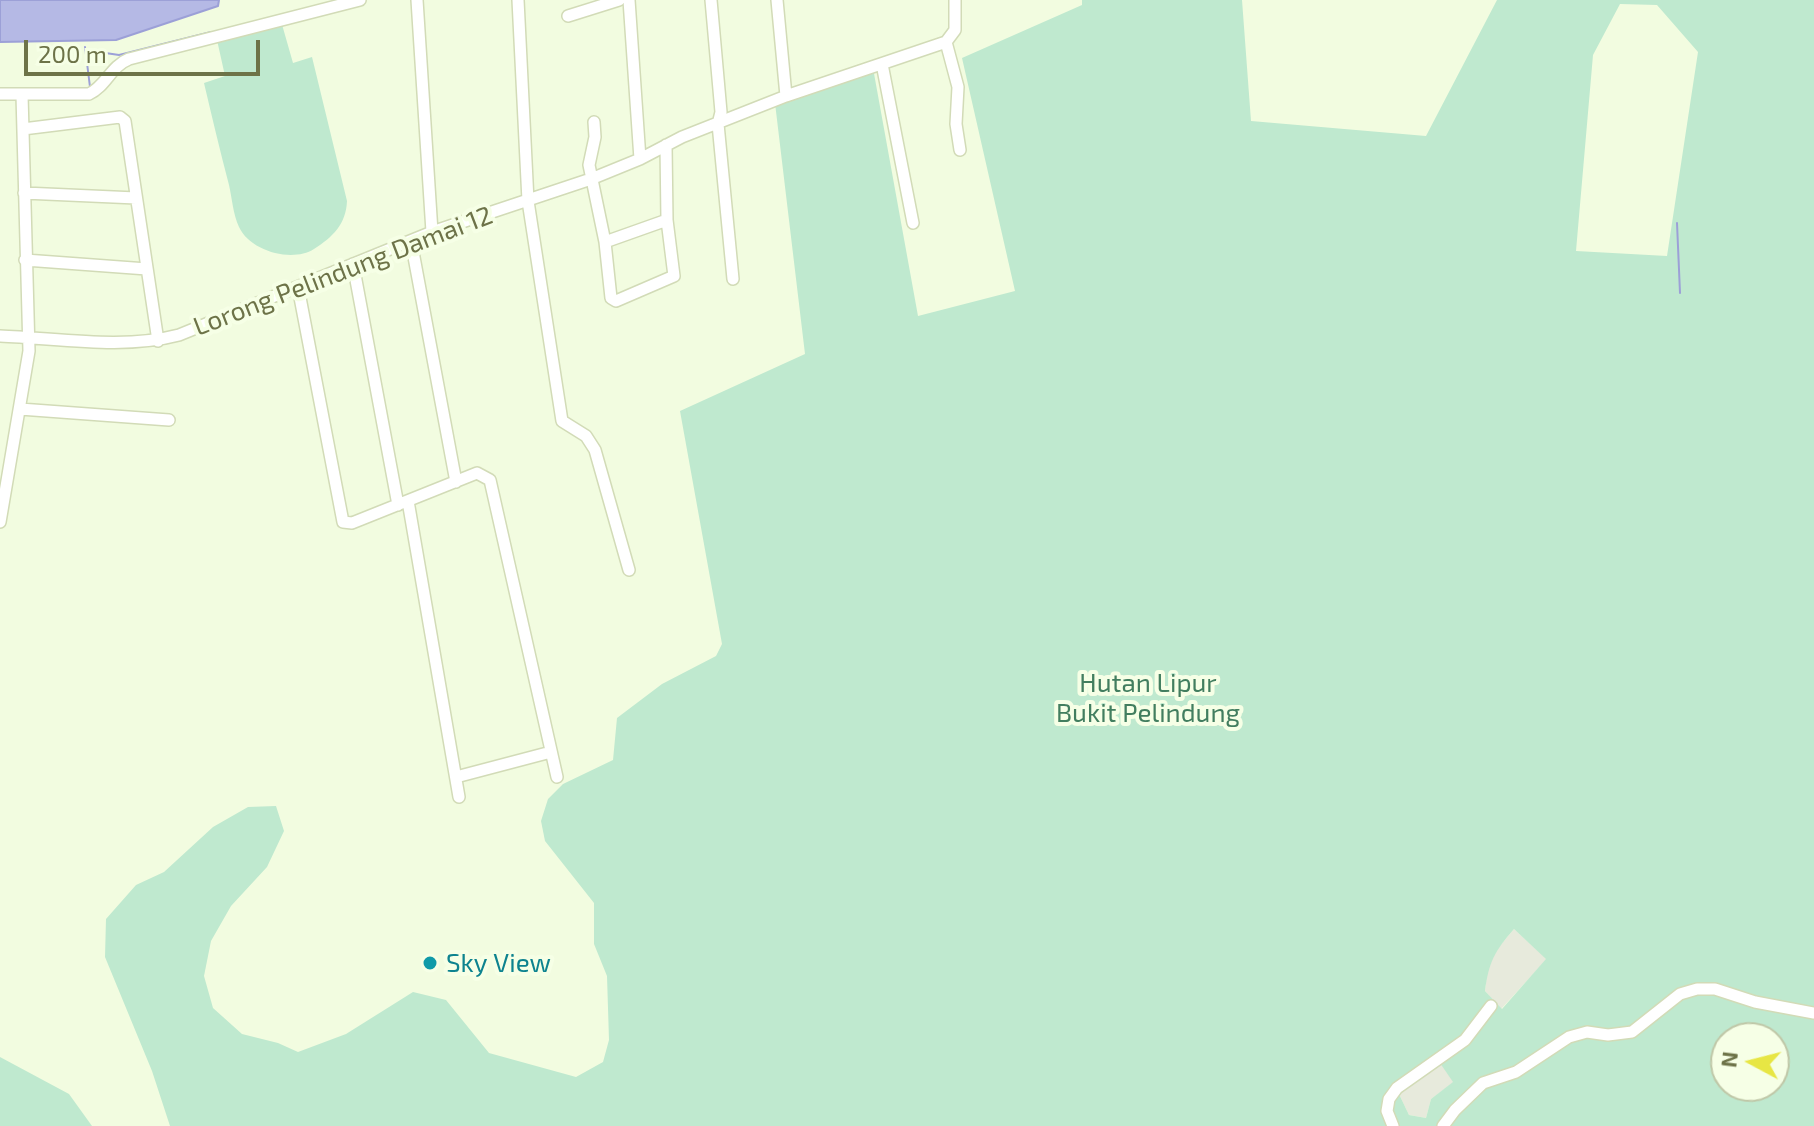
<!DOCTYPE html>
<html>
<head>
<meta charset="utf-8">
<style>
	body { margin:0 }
	#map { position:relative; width:1814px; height:1126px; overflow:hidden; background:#f2fce0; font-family:"Exo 2",sans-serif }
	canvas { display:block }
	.north { position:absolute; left:1710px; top:1022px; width:80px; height:80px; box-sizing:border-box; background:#f6ffe6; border:2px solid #bfc7a7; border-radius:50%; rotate:277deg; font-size:22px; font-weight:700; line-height:32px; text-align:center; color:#6d7348 }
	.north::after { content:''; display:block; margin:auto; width:28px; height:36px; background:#e7e644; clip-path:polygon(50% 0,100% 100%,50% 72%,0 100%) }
	.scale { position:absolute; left:24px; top:40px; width:236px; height:36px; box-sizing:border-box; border:4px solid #6d7348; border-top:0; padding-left:10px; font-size:24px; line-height:28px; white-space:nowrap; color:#6d7348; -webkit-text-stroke:6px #f6ffe6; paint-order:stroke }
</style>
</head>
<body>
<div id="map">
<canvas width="1814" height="1126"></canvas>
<div class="north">N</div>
<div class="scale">200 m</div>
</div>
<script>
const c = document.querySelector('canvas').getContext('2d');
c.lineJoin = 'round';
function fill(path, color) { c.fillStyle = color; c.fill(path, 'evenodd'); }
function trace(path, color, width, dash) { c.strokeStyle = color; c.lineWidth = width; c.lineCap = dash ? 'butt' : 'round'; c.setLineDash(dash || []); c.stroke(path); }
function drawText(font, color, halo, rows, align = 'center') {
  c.font = font + ' "Exo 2",sans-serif'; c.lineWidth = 8; c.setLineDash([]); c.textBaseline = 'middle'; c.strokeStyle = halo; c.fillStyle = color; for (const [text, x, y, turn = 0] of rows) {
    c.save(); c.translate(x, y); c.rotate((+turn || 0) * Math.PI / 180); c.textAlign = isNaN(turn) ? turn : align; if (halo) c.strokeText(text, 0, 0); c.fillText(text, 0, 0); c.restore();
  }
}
const industrial = new Path2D(`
	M1514 929 1547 959 1501 1009 1485 991 1488 964 1498 948Z
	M1440 1062 1454 1082 1431 1099 1426 1118 1409 1115 1398 1092Z`);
const green = new Path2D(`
	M1082 0H1242L1251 121 1426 136 1497 0H1814V1126H170L152 1071 105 957 106 919 136 885 164 872 213 827 248 807 276 806 284 831 267 867 231 906 211 941 204 976 213 1008 242 1034 278 1043 298 1052 346 1034 413 992 446 1000 489 1053 576 1077 603 1062 609 1040 607 976 594 944V903L545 841 541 821 548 799 563 784 613 760 617 718 662 684 716 656 722 644 680 411 805 354 775 103 873 68 918 316 1015 291 962 58 1082 5ZM1620 4 1657 5 1698 52 1667 256 1576 251 1593 55ZM1514 929 1546 959 1502 1009 1485 991C1489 962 1494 952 1514 929ZM1726 1038H1774V1086H1726ZM1440 1063 1453 1082 1431 1099 1426 1118 1409 1115 1398 1092Z
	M281 21 293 63 312 57 347 201C346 224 333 237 314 249 292 263 250 251 239 227 233 214 232 198 229 185 220 151 212 117 204 83L225 76 217 40Z
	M0 1057 69 1094 92 1126H0Z`);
const water = new Path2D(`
	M0 0H219L218 6 116 40 0 42Z`);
const stream = new Path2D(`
	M85 47 90 87
	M85 50 119 55 211 32
	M1677 223 1680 293`);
const minor = new Path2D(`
	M417 0 432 232
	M518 0 528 201 562 421 586 436 595 450 629 570
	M629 0 640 159
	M711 0 721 112 718 124 733 279
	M777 0 786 96
	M568 16 619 0
	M946 42 958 87 956 124 960 150
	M882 64 913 223
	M0 94H89C106 86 111 66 129 59L360 0
	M594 122 595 137 589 165 605 242 611 298 616 301 674 276 667 220 666 145
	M23 129 120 117 125 121 158 341
	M24 193 136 198
	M411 241 456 482
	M605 242 667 220
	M25 260 147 269
	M353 264 398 505
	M298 287 343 522 352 523 477 473 490 480 557 777
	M0 336C58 338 122 350 179 335L432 232 591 179 640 159 682 137 786 96 946 42 955 30V0
	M20 409 169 420
	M408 501 459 797
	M0 522 29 351 22 95
	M456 777 551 752
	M1393 1126 1387 1111 1389 1099 1397 1088 1465 1040 1491 1006
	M1443 1126 1455 1110 1483 1083 1516 1072 1569 1037 1587 1032 1608 1035 1632 1032 1680 994 1697 989H1715L1755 1002 1814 1013`);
const markers = [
	[430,963,8,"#0f9aa8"]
];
const streetNames = [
	["Lorong Pelindung Damai 12",343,271,-21]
];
const parkNames = [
	["Hutan Lipur",1148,683],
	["Bukit Pelindung",1148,713]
];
const cultureNames = [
	["Sky View",446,963]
];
fill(industrial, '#e7eadc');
fill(green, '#bfe9cf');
fill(water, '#b5b9e5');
trace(water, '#9ca0d7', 2);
trace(stream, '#9ca0d7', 2);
trace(minor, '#d2dbb7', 14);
trace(minor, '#fff', 11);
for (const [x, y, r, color] of markers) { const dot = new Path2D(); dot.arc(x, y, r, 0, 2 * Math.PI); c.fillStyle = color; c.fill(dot); trace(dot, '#f6ffe6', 3); }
drawText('26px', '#6d7348', '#f6ffe6', streetNames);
drawText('26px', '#427e5f', '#f6ffe6', parkNames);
drawText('26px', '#0d838f', '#f6ffe6', cultureNames, 'left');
</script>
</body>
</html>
